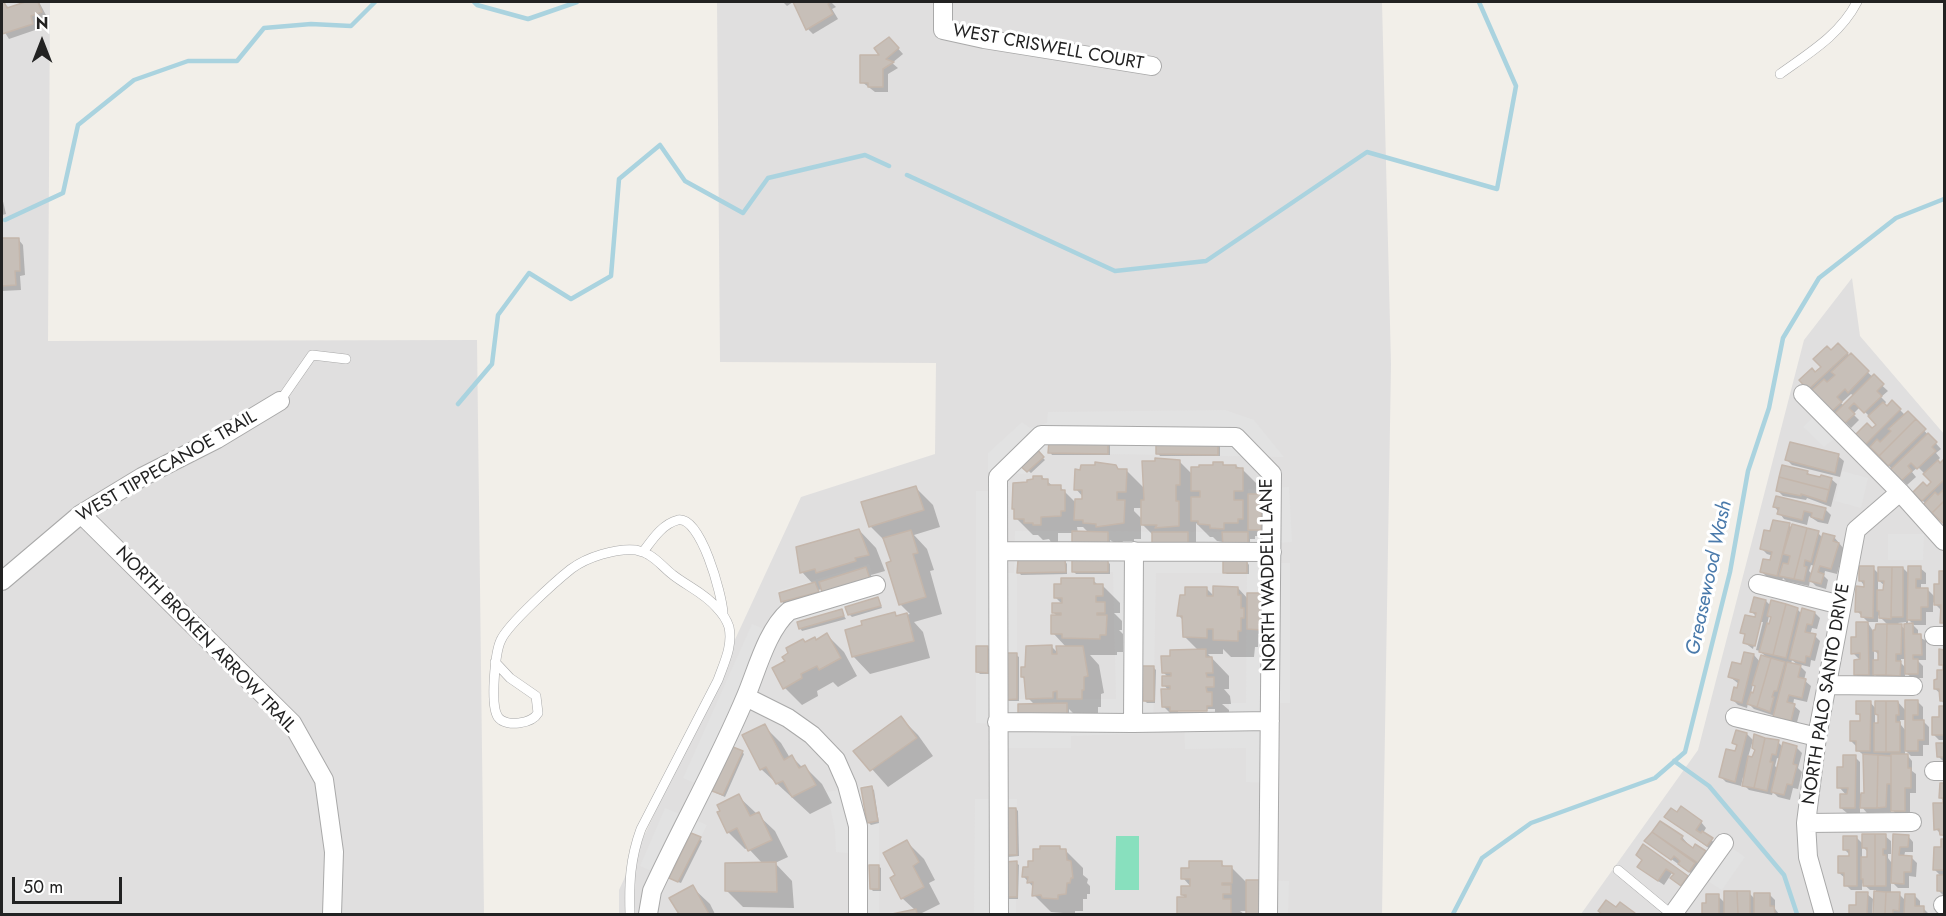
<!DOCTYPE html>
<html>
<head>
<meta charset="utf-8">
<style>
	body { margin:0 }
	#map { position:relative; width:1946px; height:916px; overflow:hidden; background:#f2efe9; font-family:Jost,sans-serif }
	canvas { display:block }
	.frame { position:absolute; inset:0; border:3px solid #222; pointer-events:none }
	.north { position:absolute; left:12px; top:12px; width:60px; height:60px; -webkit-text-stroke:4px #fff; paint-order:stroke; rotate:0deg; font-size:16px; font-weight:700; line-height:24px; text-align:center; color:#222 }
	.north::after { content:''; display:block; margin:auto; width:21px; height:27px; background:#222; clip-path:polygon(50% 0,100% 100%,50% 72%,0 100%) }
	.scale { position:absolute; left:12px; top:877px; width:110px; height:27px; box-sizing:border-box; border:3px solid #222; border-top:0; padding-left:8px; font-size:18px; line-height:21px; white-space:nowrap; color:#222; -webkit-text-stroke:4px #fff; paint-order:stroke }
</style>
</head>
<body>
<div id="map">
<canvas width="1946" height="916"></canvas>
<div class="frame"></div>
<div class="north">N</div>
<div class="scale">50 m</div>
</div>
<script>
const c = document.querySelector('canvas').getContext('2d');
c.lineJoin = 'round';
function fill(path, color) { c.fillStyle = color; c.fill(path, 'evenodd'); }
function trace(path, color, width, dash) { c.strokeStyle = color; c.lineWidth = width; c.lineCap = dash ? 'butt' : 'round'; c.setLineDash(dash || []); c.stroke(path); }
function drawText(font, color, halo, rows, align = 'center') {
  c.font = font + ' Jost,sans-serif'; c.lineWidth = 6; c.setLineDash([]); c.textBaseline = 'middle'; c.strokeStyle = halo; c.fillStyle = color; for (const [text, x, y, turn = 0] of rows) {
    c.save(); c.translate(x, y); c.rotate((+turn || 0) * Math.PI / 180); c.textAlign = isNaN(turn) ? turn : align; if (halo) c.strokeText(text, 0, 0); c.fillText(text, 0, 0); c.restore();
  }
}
const residential = new Path2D(`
	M2 2H50L48 341 477 340 484 914H2Z
	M717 2H1382L1391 364 1382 914H619V890L801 497 935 454 936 363 720 362Z
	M1852 278 1860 336 1944 434V914H1581L1698 750 1804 340Z`);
const pitch = new Path2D(`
	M1116 836H1139V890H1115Z`);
const parking = new Path2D(`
	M1225 410 1254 420 1284 457 1048 453 1026 474 988 472V453L1022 422 1030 428 1047 423 1048 412Z
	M1812 418 1834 439 1824 447 1803 427Z
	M1842 471 1868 478 1861 508 1835 501Z
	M1289 487 1292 542 1279 543V563H1290V703H1275L1276 783 1246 782V748L1185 749 1184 716 1229 714V703H1246L1247 573H1156L1153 733 1071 736V748H1005V724L976 723V491H1006V573H1014L1015 531 1248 532V489ZM1113 572 1116 699H1017V573Z
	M1888 534H1924L1923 560H1888Z
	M869 564 881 606 799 630 796 622 787 624 777 591Z
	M752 624 766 630 718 740 743 751 723 795 683 778Z
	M873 784 879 821V914H848V853L836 852 835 830 827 792Z
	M975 799H1017L1016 914H974Z
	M665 808 707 825 678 882 640 866Z
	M1732 848 1745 857 1722 890 1709 882Z
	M1246 880 1289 881 1288 914H1246Z`);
const shadow = new Path2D(`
	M29 2H39L47 17 35 21 38 29 9 39 2 28V4L4 3 9 8Z
	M783 2H793L787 6Z
	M795 2H831L836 7 832 9 838 19 813 34 808 29Z
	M894 44 903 54 892 63 898 68 888 74V92H875L862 82Z
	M2 197 6 214 2 215Z
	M18 239 23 245 25 275 20 276 21 290 2 291V240Z
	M1838 345 1888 391 1881 397 1886 402 1884 405 1887 408 1892 402 1905 415 1908 413 1941 449 1936 453 1940 458 1937 461 1940 465 1944 461V523L1920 498 1933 482 1918 467 1912 472 1916 477 1907 485 1872 448 1871 449 1857 435 1872 430 1878 425 1860 407 1853 414 1859 420 1851 428 1801 380 1815 374 1823 367 1831 352ZM1851 394 1854 396 1844 406 1841 403Z
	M1108 443 1110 445V455H1052L1050 452Z
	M1220 445V456H1160L1158 453Z
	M1035 450 1045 460 1031 473 1021 464Z
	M1838 456 1844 461 1840 477 1792 465 1787 460Z
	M1179 461 1193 475 1222 464 1225 466H1236L1242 469 1259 486V495L1264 498 1263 532H1259V536H1255V539H1250V547L1217 541 1213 537H1210L1196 523V542L1190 543V546L1153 535 1141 523V539H1134V541H1123L1122 543H1115L1110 540V546L1073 533H1058V542H1051L1049 539 1043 540 1038 535H1033L1016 518V511L1014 509 1028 483 1042 477 1054 487H1060L1076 503 1083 501V497L1076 489 1119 470H1126L1145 489ZM1134 508H1142L1143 520 1134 511ZM1077 527H1083L1089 533H1078Z
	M1807 472 1811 476 1831 479 1837 484 1831 507 1807 498 1806 500 1783 496 1777 490Z
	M916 488 933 505 940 527 914 535 927 549 934 570 930 571 942 614 914 622 923 632 930 658 870 674 853 656 894 614 897 617 910 614 900 604 893 562 886 542 870 526Z
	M1774 506 1825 509 1831 515 1828 524 1818 522 1809 516 1807 525 1784 519Z
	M1789 525 1792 528 1818 533 1823 538 1834 537 1844 549 1837 574 1825 571 1824 576 1828 580 1826 589 1816 586 1810 580 1809 586 1786 581 1783 578 1782 581 1767 577 1761 571 1771 562 1773 556 1767 554 1762 549 1771 533ZM1811 565 1815 566 1813 575 1809 571Z
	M859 530 876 548 885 571 871 575 872 578 818 590 820 594 784 604 782 601 813 584 802 572Z
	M1065 561 1067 564V574L1021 575 1019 572Z
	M1108 562 1110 564V574H1076L1074 572Z
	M1247 562 1249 565V574H1227L1224 572Z
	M1873 568 1879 574 1903 568 1909 574 1920 568 1926 573V584H1921V589H1927L1935 597 1941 585V573H1944V625L1942 622 1941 610 1933 602V612H1926V625H1913L1918 630V636L1926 641V660H1917L1923 666V678H1912L1905 672V681L1880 680 1874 673V680H1861L1856 674 1861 661 1853 653 1858 638 1868 623 1873 631 1888 625 1878 615V622H1868L1857 611 1866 588 1860 580ZM1878 580 1885 586 1884 592 1878 591ZM1908 619 1914 625H1908ZM1906 622V630L1898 623ZM1874 650 1879 655V662L1874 661ZM1901 659H1906V668L1901 663Z
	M1093 580 1099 586H1103L1120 603V613H1114L1122 621V630H1119L1123 634V652H1117V655H1090L1099 665 1104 693 1101 694V707H1098V715L1076 716 1069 709V715L1035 705 1028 698 1026 680 1022 677 1027 668 1052 647 1058 653 1067 648 1053 633 1058 617 1053 612 1063 605 1055 597Z
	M1238 588 1249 600 1264 631 1258 634V647H1255L1254 657H1231L1223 649V654H1208L1229 676V689H1224L1230 696 1231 704H1222L1229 710V722L1180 723 1163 706 1168 690 1164 685 1168 677 1163 672 1199 651 1185 637 1183 620 1179 616 1207 589 1215 597ZM1178 709H1215V712H1178Z
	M878 599 882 608 852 617 849 614Z
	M1766 601 1771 606 1797 609 1802 614 1815 613 1820 618 1817 629 1812 628 1810 635 1815 636 1820 641 1815 661 1811 660 1810 667 1798 664 1806 672 1804 680 1811 686 1807 702 1794 699 1793 705 1800 711 1796 726 1780 722 1775 716 1754 709 1748 703 1747 708 1738 705 1733 700 1739 684 1730 677 1754 655 1760 662 1768 659 1760 651 1756 650 1763 622H1760L1753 649 1745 643 1746 636 1742 632 1756 619 1757 617 1752 612ZM1769 616 1772 619 1770 626 1767 625ZM1792 660 1799 666 1791 664ZM1753 684 1756 688 1754 694 1751 693Z
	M841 611 846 619 802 631 800 628Z
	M827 635 844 652 857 676 838 687 833 682 817 691 818 696 802 705 785 688 787 661 806 644 816 641Z
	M988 648 990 650V674H980L978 672Z
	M1016 655 1019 657V701H1009L1006 699Z
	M1154 668 1156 670 1155 703H1147L1144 700Z
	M1938 672H1944V704L1941 700V694L1935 689 1938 681Z
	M1917 701 1923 707V721L1929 727V745H1923V756H1908L1912 761V771L1916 774V793H1910V816L1898 815 1891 809V812L1867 813 1860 805V813H1847L1841 808 1847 796 1839 787 1845 769 1855 757 1860 762V794H1866L1865 756 1857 750V747L1851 741 1862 723V718L1858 714 1870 702 1876 709 1898 702 1906 711ZM1875 713 1880 717V724H1875ZM1900 720H1906V731L1901 725ZM1905 750 1911 756H1905Z
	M1941 708H1944V740H1939L1934 735 1941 719Z
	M901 718 918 735 933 756 888 787 856 751Z
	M764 726 781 743 790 758 792 757 803 768 805 767 822 784 832 803 810 814 761 769Z
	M1737 732 1747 734 1753 740 1748 757 1753 759 1778 742 1783 747H1796L1802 753 1798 768 1802 772 1798 789 1793 788 1790 800 1778 797 1773 792 1772 795 1749 790 1744 785 1745 778 1743 777 1741 786 1726 782 1721 777 1737 753 1738 747 1734 743ZM1777 758 1780 759 1778 769 1775 766Z
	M1938 745H1944V762L1938 756Z
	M742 752 744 754 725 797 716 793 714 790Z
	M1944 784V837L1936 829 1935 804H1944V801L1941 798V785Z
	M871 788 874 790 879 823 871 825 868 822Z
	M738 796 775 831 788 857 775 863 792 881 794 908 743 907 726 890 763 864 748 848 745 849 728 832Z
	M1016 809 1018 811 1019 856 1008 857 1006 854Z
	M1672 822H1701L1706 828 1703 833 1717 845 1713 851Z
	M1660 823 1682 837 1687 843 1686 845 1694 850 1696 846 1711 858 1695 876 1646 841Z
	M1885 836 1891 841V854H1888V858L1891 862 1894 864 1895 836H1908L1913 842V852H1905L1904 857H1911L1917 863 1916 877 1909 876V888H1898L1891 881V894H1899L1906 901 1915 896 1920 901V908H1923L1929 914H1876V890H1870L1862 883V890H1851L1846 885 1845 878 1839 873 1852 857 1844 849 1857 838 1864 845ZM1862 846 1869 853 1868 858H1862Z
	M700 839 702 841 681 883 673 880 671 878Z
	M1942 840H1944V896L1939 891 1942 877 1935 870 1942 849Z
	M907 842 924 859 935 880 929 883 940 904 920 914H899L915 910 902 898 897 876Z
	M1059 848 1066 851 1083 868V875L1088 879 1087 883 1090 886V894H1087V899H1083V911H1075V914L1051 912 1034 895V888L1024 877 1034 862Z
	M1638 855 1687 877 1693 882 1687 890 1678 883 1675 875 1672 873 1664 885 1645 872 1643 861Z
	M1016 863 1019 865 1018 899H1008L1006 896Z
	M1221 863 1225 867H1231L1248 884 1258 882 1261 884V914H1247V911H1240L1244 914H1179V898H1186L1182 895 1192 888 1183 878Z
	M878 866 881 868V891H873L871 889Z
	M692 887 710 904 715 914H680L671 899Z
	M1749 893 1755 899 1769 894 1775 900V909L1779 914H1703V904H1707L1718 896 1725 903Z
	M1867 894 1873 899 1872 914H1851V906H1858Z`);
const stream = new Path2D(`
	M474 2 477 5 528 19 577 2
	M907 175 1115 271 1206 261 1367 152 1497 189 1516 86 1479 2
	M5 220 63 193 78 125 134 80 188 61H237L264 28 311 24 351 26 375 2
	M458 404 492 364 498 315 529 273 571 299 611 276 619 179 660 145 685 181 743 213 768 178 865 155 889 166
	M1674 761 1709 786 1784 875 1797 914
	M1453 914 1482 858 1531 823 1655 778 1685 752 1730 572 1748 471 1769 408 1783 338 1819 278 1896 218 1944 199`);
const building = new Path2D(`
	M2 2H4L7 8 25 2H38L42 12 31 16 33 24 2 34Z
	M793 2H831L828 4 833 14 806 30Z
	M889 37 899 48 886 59 894 62 883 69V87H868V83H860V55H879L874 48Z
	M2 238H19L20 271H15L16 285 2 286Z
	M1838 343 1848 353 1808 390 1799 380 1812 368 1815 372 1821 367 1813 359 1827 346 1831 350Z
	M1851 353 1869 371 1848 393 1845 389 1837 397 1842 402 1831 412 1811 391 1824 379 1827 382 1835 375 1831 372Z
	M1874 374 1884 384 1877 391 1882 396 1864 413 1854 403 1849 408 1855 414 1845 423 1835 413Z
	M1892 400 1901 409 1865 445 1855 435 1867 423 1872 428 1876 425 1868 416 1883 402 1887 406Z
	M1908 411 1916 419 1879 456 1870 447 1877 439 1880 442 1891 431 1888 429Z
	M1916 419 1926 429 1888 466 1879 456Z
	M1928 433 1937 442 1932 447 1936 451 1917 469 1911 463 1908 466 1912 471 1901 481 1890 470Z
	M1049 441H1108V454L1048 453Z
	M1156 441H1218V455L1156 454Z
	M1790 442 1839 454 1835 473 1785 460Z
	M1035 447 1044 457 1027 472 1018 464Z
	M1155 458 1180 460V485H1176V501H1179V526L1155 528 1157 525H1141V500H1144L1142 461H1155Z
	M1944 459V480L1922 501 1912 493 1923 482 1927 486 1931 482 1923 474 1938 460 1940 463Z
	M1095 462 1116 465 1118 469H1127L1126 492H1117V500H1125L1124 523 1096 527V524L1083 523V520H1074L1075 499H1082V490H1074L1075 469 1080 470 1081 465H1095Z
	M1213 462H1223V465H1236V468H1243V491H1234V500H1243V519H1238V523H1224V529L1210 528V525L1198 524V521H1191V497H1200V491H1191V467H1199V465H1213Z
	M1782 465 1808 471 1807 474 1820 477 1821 475 1832 478 1829 490 1779 477Z
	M1033 476H1042V479H1048V485H1061V490H1065V511H1061V516L1041 517V525H1033V523H1024V519H1014V509H1012L1013 483 1027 482V480L1033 479Z
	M1779 477 1829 490 1826 502 1801 494V496L1776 491Z
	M916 486 924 510 869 527 861 502Z
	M1943 490 1944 501 1932 513 1923 505 1935 492 1938 495Z
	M1248 494H1262L1261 530H1248Z
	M1776 496 1826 508 1823 520 1811 517 1812 513 1804 511 1802 520 1777 514 1779 508 1773 507Z
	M1944 501V524L1932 513Z
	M1773 520 1790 523 1777 576 1760 572 1763 559 1770 560 1772 552 1760 549 1764 530 1770 531Z
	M1792 524 1807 528 1794 579 1779 576 1783 563 1788 564 1790 556 1783 554Z
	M1807 528 1819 531 1811 562 1805 560 1804 566 1807 567 1804 581 1794 579Z
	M859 529 869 555 855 558 856 561 816 573 815 569 800 573 796 547Z
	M911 530 918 553 913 554 926 597 899 605 886 563 891 561 883 538Z
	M1072 531 1108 532V544L1072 543Z
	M1152 532H1188V544H1152Z
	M1222 532H1248V545H1223Z
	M1823 533 1835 536 1833 541 1839 543 1831 569 1820 566 1818 572 1824 574 1821 584 1809 581Z
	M1018 560H1065L1066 572 1017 573Z
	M1072 560H1108V572H1072Z
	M1223 561H1247V573H1223Z
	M1859 566H1874L1873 618 1861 617V612H1855L1856 586 1864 587V581H1859Z
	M1908 566H1921V579H1916V588H1928V607H1921V620H1907Z
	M866 567 870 579 822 592 819 582Z
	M1878 567H1892L1891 619 1879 618V611H1877V590H1883L1884 581H1878Z
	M1892 567H1903V617H1891Z
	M1939 571H1944V623H1940L1941 605H1934V584H1939Z
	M1061 578H1094V584H1103V596H1096V602H1105V613H1097V615H1107L1106 635H1100V639L1062 638V634H1051V615H1061V613H1052V603H1062V598H1054V584H1061Z
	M815 582 819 592 781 602 779 593Z
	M1213 586 1238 587V595H1241V608H1244V618H1241V631H1238V641L1213 640V629H1207V638L1183 637 1182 616H1177L1180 595H1185V587H1207V596H1213Z
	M1247 593H1262V630L1247 629Z
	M878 597 881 606 848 615 845 607Z
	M1754 597 1766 600 1755 646 1743 643 1745 634 1740 633 1745 615 1755 617 1756 613 1750 612Z
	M1771 600 1786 604 1773 655 1759 652 1767 623 1769 624 1771 617 1767 616Z
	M1786 604 1798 608 1786 658 1773 655Z
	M1802 608 1815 612 1812 625 1807 624 1805 632 1816 634 1810 657 1806 656 1805 663 1789 659Z
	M842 609 844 616 799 629 797 622Z
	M895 612 896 616 907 613 914 641 852 657 845 630 862 625 861 621Z
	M1856 622H1868L1869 675H1854V660L1860 659V653L1851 654V637H1856Z
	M1913 623V634H1921L1922 655H1913V659H1918V674H1905L1904 624Z
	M1876 624H1887L1886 675H1873V660H1878V651H1873V630H1875Z
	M1887 624H1902L1901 654H1896V661H1901L1900 676 1886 675Z
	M827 633 841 658 819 670 817 666 801 674 802 678 783 689 772 668 785 661 782 657 788 653 786 648 803 639 805 642 815 637 816 640Z
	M1052 645V654H1057L1056 646H1083L1088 676 1084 677V690H1082V699H1057V691L1053 692V698L1026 699 1024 677H1021V667H1025L1026 646Z
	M976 646H988V673L976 672Z
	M1206 649V657H1212L1213 673H1206L1207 677H1214V687H1206L1207 692H1212V706H1207V711H1170V707H1162L1161 689H1170V686H1162V676H1171V673H1162L1161 656H1170V650Z
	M1939 649 1944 650V701H1940L1939 689H1934V680L1937 679V670H1943V665H1939Z
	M1744 652 1754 654 1742 703 1731 700 1734 687 1737 688 1739 680 1728 677 1732 662 1741 664Z
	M1006 653H1017V699L1005 700Z
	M1761 655 1771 658 1757 707 1747 704 1751 692 1753 693 1755 686 1752 685Z
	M1771 658 1785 662 1777 691H1774L1772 697H1774L1770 712 1757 707Z
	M1787 662 1801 665 1798 677 1806 679 1802 698 1789 695 1787 702 1795 704 1791 721 1773 717Z
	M1142 666H1154V701H1143Z
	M1905 700H1918V715H1913V720H1924V740H1918V751H1905Z
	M1856 701H1871L1870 751H1856V741H1850V721H1860V714H1856Z
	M1875 701H1886V752H1874V723H1878V715L1875 714Z
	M1886 701H1898L1899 715H1896V722H1900V752H1886Z
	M1067 703V715L1018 716V704Z
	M1939 706H1944V757H1937L1936 743H1944V735H1932V717H1939Z
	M901 716 917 738 870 771 853 751Z
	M765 724 784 760 792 755 799 768 805 765 816 785 792 797 783 781 776 784 766 767 760 770 742 735Z
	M1736 730 1747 733 1735 782 1719 777 1726 749 1735 751 1737 745 1732 743Z
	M1754 734 1765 738 1754 788 1742 786 1748 756 1752 757 1755 750 1752 748Z
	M1765 738 1779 740 1776 755 1772 754 1770 762H1773L1767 791 1754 788Z
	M1783 742 1797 746 1793 764 1797 765 1792 785 1787 784 1784 795 1771 792Z
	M733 747 743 751 723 795 712 791Z
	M1863 754 1878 755 1877 808H1860L1861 793H1864Z
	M1891 754H1908V768H1911V788H1905V811H1891Z
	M1843 755H1856L1855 808H1840V794H1847L1848 788H1837V767H1843Z
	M1878 755 1891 756V784H1887L1886 807 1877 808Z
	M1940 783H1944V835H1940L1939 829 1934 830 1933 803H1943V798H1939Z
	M872 786 878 821 867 823 861 788Z
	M739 794 750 816 759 812 772 840 748 851 737 828 727 833 717 812 720 811 717 805Z
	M1681 806 1702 821 1696 830 1701 833 1702 831 1713 838 1707 846 1664 817 1671 808 1677 812Z
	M1004 808H1016L1017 855H1004Z
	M1660 821 1683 836 1681 839 1693 848 1695 844 1706 851 1698 863 1652 832Z
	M1652 832 1695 863 1689 872 1678 864 1680 861 1674 856 1671 860 1644 841Z
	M691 833 701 837 678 882 669 878Z
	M1862 834H1875V886H1863V879H1861V857H1867V848H1862Z
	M1875 834H1886V849H1883V855H1886V886H1875Z
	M1893 834 1909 835 1908 847H1900L1899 855 1912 856 1911 872H1904V884L1891 883Z
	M1843 836H1857V886H1844V873H1838V856H1849V850H1843Z
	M1941 839H1944V891H1937V875H1944V870H1933L1934 847H1941Z
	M907 840 919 862 913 866 924 887 901 899 890 878 895 875 883 853Z
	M1643 844 1688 876 1681 886 1670 878 1674 874 1666 869 1658 881 1637 867 1642 860 1636 855Z
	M1040 846H1060V849H1066L1067 860 1071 861 1073 878H1071L1070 883H1067L1066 894 1058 895V899L1042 898 1041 895 1032 896 1033 882 1027 883 1028 877H1022L1023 867H1028V861H1033V849H1040Z
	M1017 861V897H1004V862Z
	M1189 861H1222V866H1232V883H1222V885H1231V894H1223V899H1231V914H1177V897H1186V895H1181V886H1190V879H1181V868H1189Z
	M776 862 777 892 725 891V863Z
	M869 865H879V889H870Z
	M1246 880H1259V914H1246Z
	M693 885 709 914H679L669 898Z
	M1724 891H1737L1738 914H1724Z
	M1737 891H1750V914H1738Z
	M1874 891 1886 892 1885 914H1873Z
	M1856 892H1868L1867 914H1849V905H1856Z
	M1886 892H1900L1899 911 1893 910V914H1885Z
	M1754 893H1770V906H1774L1775 914H1754Z
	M1706 894H1719V914H1702V903H1706Z
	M1905 894H1915V906H1924V914H1904Z
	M1606 900 1616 907 1620 902 1635 913 1634 914H1602L1598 911Z
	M916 909 917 914H892Z`);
const service = new Path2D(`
	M1780 74C1809 53 1840 35 1857 2
	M280 401 312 355 346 359
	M643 552C652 540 662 524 678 520 701 516 722 595 723 613
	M495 662 510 678 536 696 538 713C534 720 527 722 519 723 512 724 502 723 498 717 490 706 495 652 501 640 508 624 556 581 571 569 587 557 616 548 636 550 640 551 645 552 649 555 658 560 665 569 673 575 687 586 706 594 717 608 722 613 727 621 729 627 733 646 724 663 718 680L641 829C630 859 629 883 630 914
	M1618 870 1671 914`);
const minor = new Path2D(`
	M943 2V30L984 39 1152 66
	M1803 394 1900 492 1944 541
	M81 514 292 723 324 780 334 852 332 914
	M999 551 1272 552
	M2 581 81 514 142 477 217 439 280 401
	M1758 584 1841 605
	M1934 636H1944
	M1828 685 1913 686
	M746 697 788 718 812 735 836 760 847 785 858 826V914
	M1735 717 1817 737
	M997 722 1133 723 1134 551
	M1133 723 1270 721
	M1934 771H1944
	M1806 823 1912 822
	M1943 905 1944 906
	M648 914 652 891C682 826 718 763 746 696 757 670 767 630 789 611L876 585
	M999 914 998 477 1041 435 1236 437 1272 474 1268 914
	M1673 914 1724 843
	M1824 914 1808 857 1806 823 1817 737 1856 530 1900 492`);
const streetNames = [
	["WEST CRISWELL COURT",1048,48,10],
	["WEST TIPPECANOE TRAIL",167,467,-30],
	["NORTH WADDELL LANE",1269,575,-91],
	["NORTH BROKEN ARROW TRAIL",205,640,46],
	["NORTH PALO SANTO DRIVE",1827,694,-81]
];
const waterNames = [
	["Greasewood Wash",1710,578,-78]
];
fill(residential, '#e0dfdf');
fill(pitch, '#88e0be');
fill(parking, '#e2e2e2');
fill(shadow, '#0003');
trace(stream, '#aad3df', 4.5);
fill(building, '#c7bfb8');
trace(building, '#c4b6ab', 1.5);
trace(service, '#a9a9a9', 10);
trace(minor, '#a9a9a9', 20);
trace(service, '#fff', 9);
trace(minor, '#fff', 18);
drawText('18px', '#222', '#fff', streetNames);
drawText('italic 20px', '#4a7aab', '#fff', waterNames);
</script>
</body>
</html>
